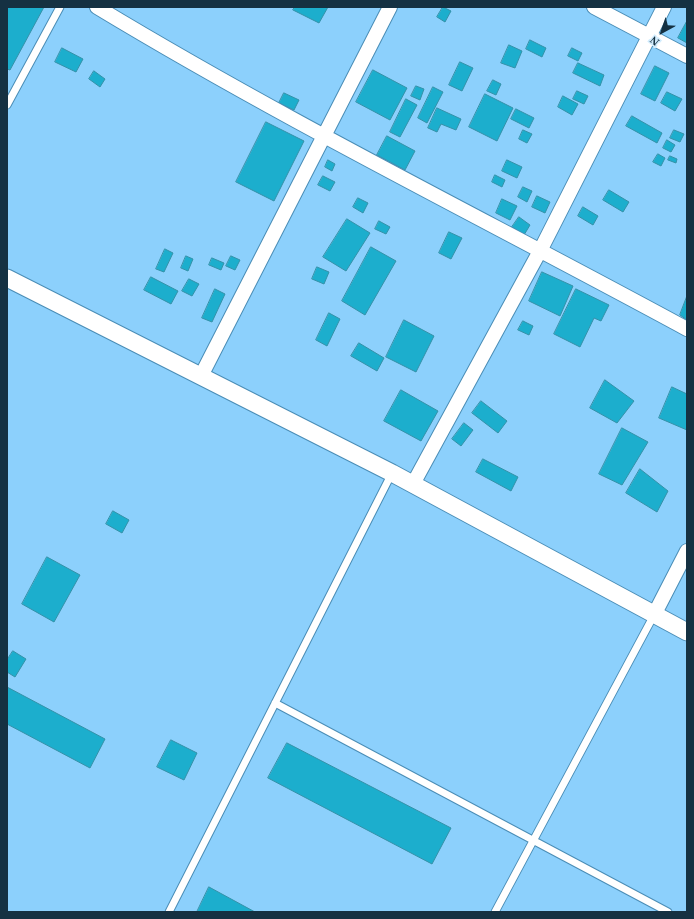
<!DOCTYPE html>
<html>
<head>
<meta charset="utf-8">
<style>
	body { margin:0 }
	#map { position:relative; width:694px; height:919px; overflow:hidden; background:#8cd0fc; font-family:Georgia,serif }
	canvas { display:block }
	.frame { position:absolute; inset:0; border:8px solid #153142; pointer-events:none }
	.north { position:absolute; left:642px; top:12px; width:40px; height:40px; -webkit-text-stroke:3px #d1ecfd; paint-order:stroke; rotate:220deg; font-size:11px; font-weight:700; line-height:16px; text-align:center; color:#153142 }
	.north::after { content:''; display:block; margin:auto; width:14px; height:18px; background:#153142; clip-path:polygon(50% 0,100% 100%,50% 72%,0 100%) }
</style>
</head>
<body>
<div id="map">
<canvas width="694" height="919"></canvas>
<div class="frame"></div>
<div class="north">N</div>
</div>
<script>
const c = document.querySelector('canvas').getContext('2d');
c.lineJoin = 'round';
function fill(path, color) { c.fillStyle = color; c.fill(path, 'evenodd'); }
function trace(path, color, width, dash) { c.strokeStyle = color; c.lineWidth = width; c.lineCap = dash ? 'butt' : 'round'; c.setLineDash(dash || []); c.stroke(path); }
const building = new Path2D(`
	M7 7H44L10 70 7 69Z
	M295 7H328L319 23 293 10Z
	M443 7 451 11 445 22 437 17Z
	M687 21V43L678 38Z
	M530 40 546 48 542 57 526 49Z
	M509 45 522 51 515 68 501 63Z
	M62 48 83 59 76 72 55 62Z
	M572 48 582 53 578 61 568 56Z
	M460 62 473 68 462 91 449 85Z
	M578 63 604 75 600 86 573 73Z
	M655 66 669 73 655 101 641 94Z
	M373 70 407 88 390 120 356 102Z
	M94 71 105 79 100 87 89 79Z
	M493 80 501 84 496 95 487 91Z
	M416 86 424 89 420 100 411 96Z
	M433 87 443 92 427 123 418 118Z
	M577 91 588 96 584 104 573 99Z
	M667 92 682 99 675 111 661 103Z
	M284 93 299 100 294 110 279 103Z
	M485 94 513 108 497 141 469 127Z
	M563 96 578 104 572 115 558 107Z
	M406 99 417 105 400 137 390 132Z
	M437 108 461 119 456 130 441 124 437 132 428 128Z
	M516 109 534 118 529 128 511 119Z
	M632 116 662 133 657 143 626 126Z
	M266 122 304 141 274 201 236 182Z
	M523 130 532 134 527 143 519 139Z
	M674 130 684 134 680 142 670 138Z
	M387 136 415 151 405 170 377 155Z
	M667 140 675 145 671 152 663 148Z
	M658 154 665 158 661 166 653 162Z
	M670 156 677 159 676 163 668 160Z
	M328 160 335 164 332 171 325 167Z
	M507 160 522 167 517 178 502 171Z
	M495 175 505 180 502 187 492 182Z
	M323 176 335 182 330 191 318 185Z
	M523 187 532 191 527 202 518 197Z
	M609 190 629 202 623 212 603 200Z
	M537 196 550 202 545 213 532 207Z
	M358 198 368 203 363 213 353 207Z
	M502 199 517 206 510 220 496 213Z
	M583 207 598 216 593 225 578 216Z
	M519 217 530 225 524 235 512 227Z
	M347 219 370 233 346 271 323 257Z
	M379 221 390 227 386 234 375 229Z
	M449 232 462 238 451 259 439 253Z
	M371 247 396 261 365 315 342 301Z
	M165 249 173 253 164 272 156 269Z
	M186 256 193 259 188 271 181 268Z
	M231 256 240 260 235 270 226 266Z
	M212 258 224 263 221 270 209 265Z
	M317 267 329 272 324 284 312 279Z
	M542 272 573 286 560 316 529 301Z
	M151 277 178 291 171 304 144 290Z
	M189 279 199 284 192 296 182 291Z
	M215 289 225 294 212 322 202 318Z
	M576 289 609 305 601 321 594 318 580 347 554 334Z
	M687 296V320L680 315Z
	M329 313 340 319 327 346 316 340Z
	M404 320 434 336 416 372 386 357Z
	M523 321 533 326 529 335 518 330Z
	M359 343 384 358 377 371 351 356Z
	M605 380 634 401 617 423 590 408Z
	M672 387 687 394V430L659 418Z
	M401 390 438 411 421 441 384 421Z
	M481 401 507 421 498 433 472 413Z
	M464 423 473 430 461 446 452 439Z
	M622 428 648 442 622 485 599 474Z
	M483 459 518 477 511 491 476 472Z
	M640 469 668 491 657 512 626 493Z
	M113 511 129 520 122 533 106 524Z
	M47 557 80 575 54 622 22 604Z
	M13 651 26 659 15 677 7 672V660Z
	M7 687 105 739 90 768 7 724Z
	M171 740 197 753 184 780 157 767Z
	M287 743 451 828 432 864 268 778Z
	M209 887 255 912H197Z`);
const service = new Path2D(`
	M7 105 60 7
	M275 703 668 912
	M169 912 392 473
	M495 912 654 615`);
const minor = new Path2D(`
	M97 7C289 123 490 222 687 329
	M594 7 687 56
	M201 376 390 7
	M413 484 541 249 664 7
	M654 615 687 551`);
const tertiary = new Path2D(`
	M7 278 392 473 687 632`);
fill(building, '#1caecd');
trace(building, '#3491a8', 1);
trace(service, '#4a8db6', 9);
trace(minor, '#4a8db6', 16);
trace(tertiary, '#4a8db6', 19);
trace(service, '#fff', 7);
trace(minor, '#fff', 14);
trace(tertiary, '#fff', 17);
</script>
</body>
</html>
